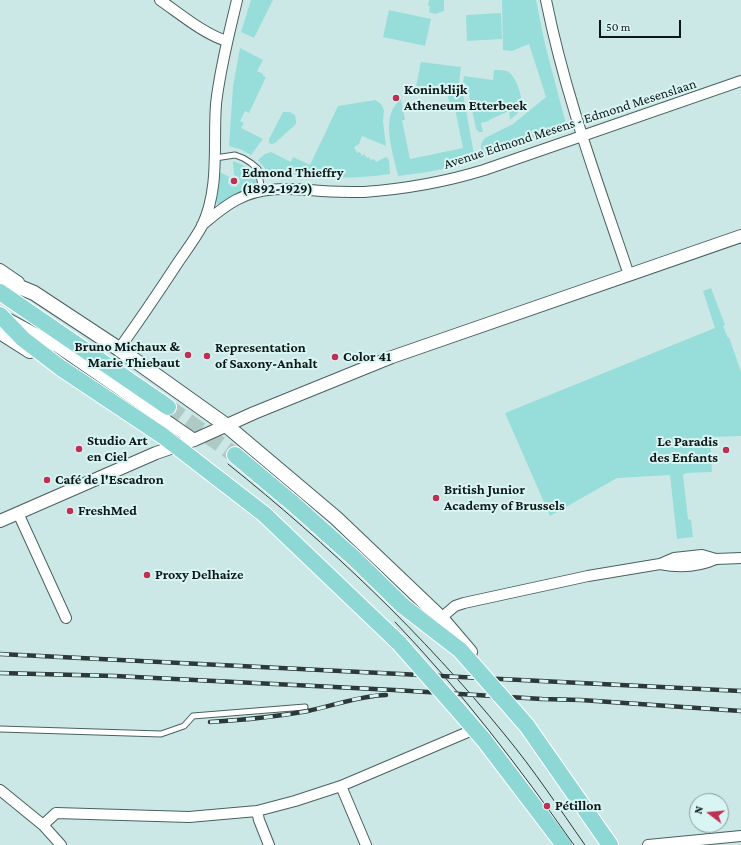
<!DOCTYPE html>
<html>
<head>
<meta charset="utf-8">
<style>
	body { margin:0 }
	#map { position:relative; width:741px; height:845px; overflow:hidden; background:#cce8e6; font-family:"Crimson Pro",serif }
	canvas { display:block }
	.north { position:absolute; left:689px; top:793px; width:40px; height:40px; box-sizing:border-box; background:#d9f5f3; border:1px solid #879c9b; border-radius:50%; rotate:286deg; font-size:11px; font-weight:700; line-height:16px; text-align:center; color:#0d1717 }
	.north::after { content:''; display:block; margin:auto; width:14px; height:18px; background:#bf2f53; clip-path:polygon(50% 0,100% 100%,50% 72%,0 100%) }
	.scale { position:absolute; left:599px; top:20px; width:82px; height:18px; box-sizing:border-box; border:2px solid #0d1717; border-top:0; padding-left:5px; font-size:12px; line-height:14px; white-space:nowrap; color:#0d1717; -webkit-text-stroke:3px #d9f5f3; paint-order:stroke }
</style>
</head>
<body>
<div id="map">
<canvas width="741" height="845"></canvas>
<div class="north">N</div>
<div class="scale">50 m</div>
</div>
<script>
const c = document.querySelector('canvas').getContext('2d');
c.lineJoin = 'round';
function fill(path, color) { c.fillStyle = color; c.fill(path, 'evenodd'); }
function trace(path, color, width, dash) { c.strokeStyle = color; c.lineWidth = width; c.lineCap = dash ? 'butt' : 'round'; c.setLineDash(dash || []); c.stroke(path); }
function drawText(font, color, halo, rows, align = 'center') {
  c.font = font + ' "Crimson Pro",serif'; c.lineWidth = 4; c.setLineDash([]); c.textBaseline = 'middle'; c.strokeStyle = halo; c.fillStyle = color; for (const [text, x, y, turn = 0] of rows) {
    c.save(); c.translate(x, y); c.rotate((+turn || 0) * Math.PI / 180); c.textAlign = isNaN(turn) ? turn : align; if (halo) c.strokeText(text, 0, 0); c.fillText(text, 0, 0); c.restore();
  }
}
const green = new Path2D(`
	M251 0H273L254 38 241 32Z
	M429 0H444V11L435 14 429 12 430 6H428Z
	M502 0H536L545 44 567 128 485 157H484C481 149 479 144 485 138L513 124 546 97 529 44 512 51 503 50Z
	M389 10 431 19 425 46 383 37Z
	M501 13 502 39 467 41 466 15Z
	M240 48 263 60 257 71 263 74V76L266 77 249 113 245 111 240 121 244 123 241 128 263 139 251 155 240 149 229 146 233 86Z
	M421 62 461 67 459 84 444 87V84L415 91Z
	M494 70C498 70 504 70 507 71 516 75 524 99 521 108 519 113 514 116 510 120L509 111 489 120V121L481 123 483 132H479L476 129 467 85 463 83 464 76 493 80Z
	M458 87 462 88 475 160C450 169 424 173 398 176 393 152 379 116 401 99L405 120H402L410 159 463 148 455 109 451 110 446 89Z
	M375 100 381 104 384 110 383 121 386 146 362 136 359 144 354 147 357 153 360 152 362 156 364 154 367 158 369 157 371 160 374 159 376 162 386 157 389 160 390 174C370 177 350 178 331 177 310 176 290 173 269 175L264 167 258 160 265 154 271 152 291 162 293 157 310 165 338 106Z
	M283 112H290L295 115 296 121V124L275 143 271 144 269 143V139Z
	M233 161C246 165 255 173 259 187L220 205 214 202 218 171 229 177 228 183 231 186 236 187 240 182 239 177 234 175Z
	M711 288 725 325 723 326 728 338 729 337 741 372V436L710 437 712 472 686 473 683 475 688 519 691 520 693 537 677 539 670 475 617 478 550 516 505 413 715 328 703 291Z`);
const primaryTunnel = new Path2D(`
	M168 407 235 455`);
const service = new Path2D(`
	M215 158 235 155 243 158 251 163 258 169 262 191
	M0 729 161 734 184 726 193 716 305 707`);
const minor = new Path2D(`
	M160 0C179 13 205 35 227 41
	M546 0C565 95 598 183 629 275
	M202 225C213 216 223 207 236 200 264 185 292 189 322 191 336 192 350 192 364 192 405 189 445 182 484 170L741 81
	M0 269 19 282
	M119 349C139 321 158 293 177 264 185 252 195 239 202 226 220 188 213 144 216 104 220 68 229 34 237 0
	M18 513 66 618
	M660 564C680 568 698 567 716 559
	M441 618 455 606 464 603 588 576 660 564 674 558 702 555 716 559 741 558
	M341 786 366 845
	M0 790 43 825 61 845
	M257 811 259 820 269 845
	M43 825 56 813 189 817 257 811 295 801 341 786 475 729
	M648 845 741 836`);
const tertiary = new Path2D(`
	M9 320 59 347 194 440
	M0 521 156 453 194 440 254 413 392 357 741 236`);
const secondary = new Path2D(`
	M0 279 34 293 119 349 227 426 336 518 441 618 470 652
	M0 332 30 351`);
const primary = new Path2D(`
	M0 292 168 407
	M0 315 23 339 61 368 163 436 264 514 399 643
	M235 455 297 507 355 559 403 606 460 650
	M459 711 484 740 564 845
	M514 711 527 726 610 845`);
const tram = new Path2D(`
	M228 464C329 545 423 634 505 735 534 770 559 808 585 845
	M395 622C461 691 519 767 574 845`);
const rail = new Path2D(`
	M0 654 741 691
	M0 673 115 676 394 690 542 699 581 700 741 711
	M210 722C243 720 275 717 308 711 332 706 363 695 386 695`);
const primaryBridge = new Path2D(`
	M399 643 459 711
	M460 650 514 711`);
const markers = [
	[396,98,4,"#bf2f53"],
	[234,181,4,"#bf2f53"],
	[188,355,4,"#bf2f53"],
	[207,356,4,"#bf2f53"],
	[335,357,4,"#bf2f53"],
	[79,449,4,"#bf2f53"],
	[726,450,4,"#bf2f53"],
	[47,480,4,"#bf2f53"],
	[436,498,4,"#bf2f53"],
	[70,511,4,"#bf2f53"],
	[147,575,4,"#bf2f53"],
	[547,806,4,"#bf2f53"]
];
const poiNames = [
	["Koninklijk",404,90],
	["Atheneum Etterbeek",404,106],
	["Edmond Thieffry",242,173],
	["(1892-1929)",242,189],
	["Bruno Michaux &",180,347,"right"],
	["Marie Thiebaut",180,363,"right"],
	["Representation",215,348],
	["of Saxony-Anhalt",215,364],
	["Color 41",343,357],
	["Studio Art",87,441],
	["en Ciel",87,457],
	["Le Paradis",718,442,"right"],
	["des Enfants",718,458,"right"],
	["Café de l'Escadron",55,480],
	["British Junior",444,490],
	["Academy of Brussels",444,506],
	["FreshMed",78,511],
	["Proxy Delhaize",155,575],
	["Pétillon",555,806]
];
const streetNames = [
	["Avenue Edmond Mesens - Edmond Mesenslaan",570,124,-18]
];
fill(green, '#97deda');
trace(primaryTunnel, '#afc9c7', 16, [16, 8]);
trace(service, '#48615f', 7);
trace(minor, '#48615f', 12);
trace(tertiary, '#48615f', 14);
trace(secondary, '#48615f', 16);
trace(primary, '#fff', 18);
trace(service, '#fff', 5);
trace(minor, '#fff', 10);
trace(tertiary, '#fff', 12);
trace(secondary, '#fff', 14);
trace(primary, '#8dd7d4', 16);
trace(tram, '#2d3939', 1);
trace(rail, '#2d3939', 4.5);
trace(rail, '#d9f5f3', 3, [9]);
trace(primaryBridge, '#fff', 18, []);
trace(primaryBridge, '#8dd7d4', 16);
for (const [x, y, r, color] of markers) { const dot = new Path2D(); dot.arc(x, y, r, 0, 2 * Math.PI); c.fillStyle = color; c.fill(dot); trace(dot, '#d9f5f3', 1.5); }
drawText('bold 14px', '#0d1717', '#d9f5f3', poiNames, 'left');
drawText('14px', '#0d1717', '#d9f5f3', streetNames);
</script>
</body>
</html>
